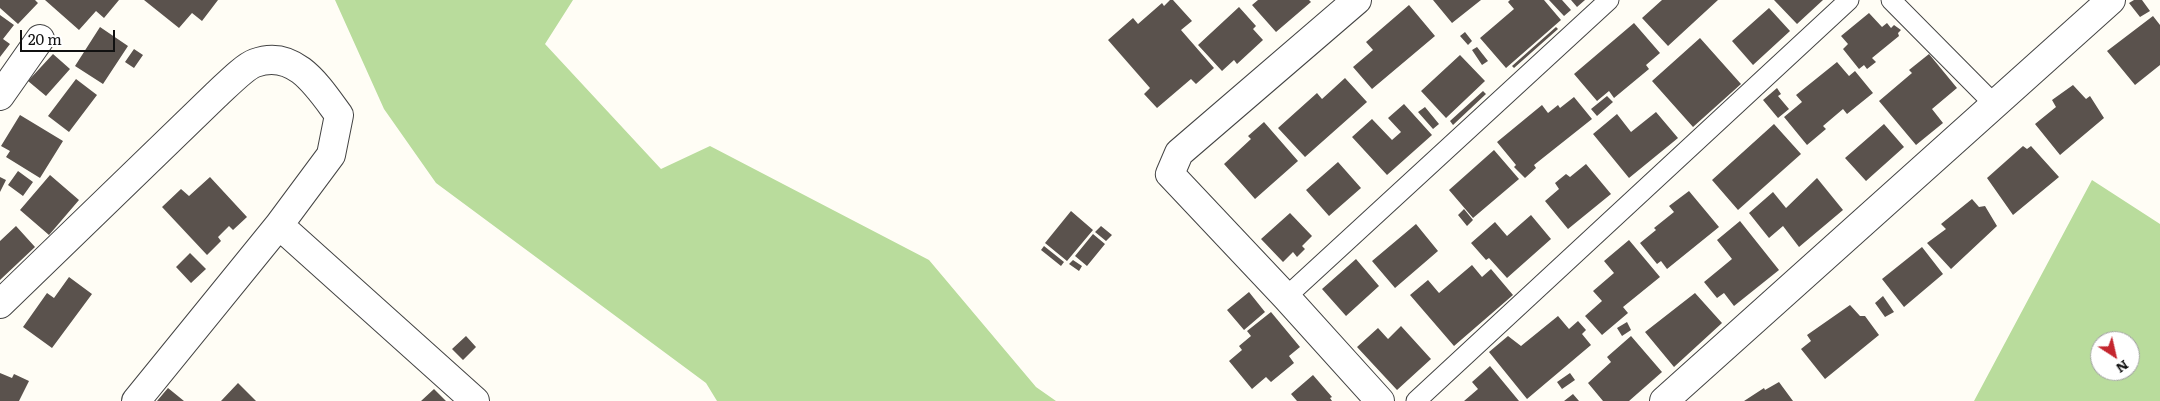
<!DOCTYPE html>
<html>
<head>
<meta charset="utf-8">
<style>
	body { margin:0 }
	#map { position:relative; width:2160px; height:401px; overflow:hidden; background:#fffdf5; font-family:Literata,serif }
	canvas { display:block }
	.north { position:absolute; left:2090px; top:331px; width:50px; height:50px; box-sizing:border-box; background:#fff; border:1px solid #a0a0a0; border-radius:50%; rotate:145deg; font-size:14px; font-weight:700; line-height:20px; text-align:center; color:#111 }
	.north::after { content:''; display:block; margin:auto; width:18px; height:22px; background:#c4262e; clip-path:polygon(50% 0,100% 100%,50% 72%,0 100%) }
	.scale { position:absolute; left:20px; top:30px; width:95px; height:22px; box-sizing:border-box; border:2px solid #111; border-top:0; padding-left:6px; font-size:15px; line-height:18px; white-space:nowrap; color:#111; -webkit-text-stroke:4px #fff; paint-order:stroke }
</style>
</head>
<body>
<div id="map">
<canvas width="2160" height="401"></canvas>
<div class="north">N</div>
<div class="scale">20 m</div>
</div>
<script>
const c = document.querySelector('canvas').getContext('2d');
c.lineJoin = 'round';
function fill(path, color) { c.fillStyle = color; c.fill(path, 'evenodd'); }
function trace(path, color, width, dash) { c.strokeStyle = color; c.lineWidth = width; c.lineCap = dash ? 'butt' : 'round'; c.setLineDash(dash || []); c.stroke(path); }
const forest = new Path2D(`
	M335 0H573L545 44 661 169 710 146 929 260 1036 387 1056 401H717L706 383 436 183 384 109Z
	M2092 180 2160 224V401H1974ZM2100 341H2130V371H2100Z`);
const building = new Path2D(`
	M0 0H35L38 3 18 24 0 8Z
	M45 0H119L104 18 96 11 79 30Z
	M144 0H218L202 21 192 13 179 28Z
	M1170 0H1173L1192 21 1181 30 1214 68 1196 84 1191 79 1157 108 1144 94 1150 88 1108 40 1133 18 1138 24 1162 3 1164 6Z
	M1258 0H1309L1311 2 1276 32 1252 5Z
	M1433 0H1481L1452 23Z
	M1510 0H1544L1561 20 1506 68 1480 38 1514 9 1508 2Z
	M1549 0H1562L1571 10 1564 16Z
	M1571 0H1585L1577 7Z
	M1662 0H1718L1668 46 1642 18Z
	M1774 0H1823L1797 24Z
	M2134 0H2142L2150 11 2140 17 2129 3Z
	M1409 5 1435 36 1372 89 1353 67 1373 50 1366 42Z
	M1239 7 1256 26 1253 29 1263 40 1237 64 1234 60 1222 71 1198 45Z
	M1769 8 1790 31 1753 65 1732 41Z
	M1869 13 1882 27 1887 23 1891 28 1894 25 1901 30 1898 33 1899 36 1872 58 1876 62 1867 69 1864 65 1859 69 1843 49 1848 44 1841 36Z
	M0 15 14 25 3 39 10 44 0 57Z
	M2153 16 2160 25V65L2135 85 2107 51Z
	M1634 23 1660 53 1646 65 1649 69 1614 98 1609 91 1597 101 1574 74Z
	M100 27 128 46 103 84 75 66Z
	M1556 27 1558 29 1514 68 1512 66Z
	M1465 32 1472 41 1468 45 1460 36Z
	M1700 38 1741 84 1693 127 1652 81Z
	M1477 47 1488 61 1482 65 1472 50Z
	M134 49 143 55 134 68 125 62Z
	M53 54 70 69 46 96 28 81Z
	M1929 54 1957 88 1932 109 1943 123 1916 145 1879 101 1912 73 1909 70Z
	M1460 55 1485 81 1446 118 1421 91Z
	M1837 62 1849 76 1855 71 1873 93 1847 114 1843 109 1823 126 1826 129 1807 145 1784 117 1802 102 1796 95Z
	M1345 78 1367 102 1305 157 1278 128 1317 93 1322 99Z
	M76 79 97 95 69 132 48 116Z
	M2073 85 2086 99 2090 96 2104 118 2060 155 2035 124 2056 107 2052 100Z
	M1777 88 1781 94 1778 96 1789 109 1778 118 1763 100Z
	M1483 91 1486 94 1453 125 1450 121Z
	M1607 96 1613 102 1597 116 1591 109Z
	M1574 97 1592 119 1534 165 1536 168 1525 178 1514 167 1516 165 1497 142 1542 105 1548 113 1558 105 1560 108Z
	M1404 104 1432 135 1387 175 1352 137 1372 119 1392 140 1401 132 1388 118Z
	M1425 107 1439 124 1433 129 1418 112Z
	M1656 112 1678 138 1629 178 1593 134 1617 114 1631 132Z
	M20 115 63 141 40 178 6 157 10 151 1 146Z
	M1264 122 1298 161 1255 199 1224 164 1251 139 1248 136Z
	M1774 124 1801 154 1738 210 1712 180Z
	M1884 124 1904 147 1866 181 1845 158Z
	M2023 146 2027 149 2031 146 2059 177 2013 215 1987 178Z
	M1494 150 1519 179 1473 218 1449 190Z
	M1338 162 1361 188 1329 216 1306 190Z
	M1586 164 1611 194 1568 229 1545 201 1559 189 1555 183 1566 174 1570 177Z
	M18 171 33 182 23 196 8 185Z
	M50 175 79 200 49 235 20 210Z
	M0 177 6 180 0 192Z
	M210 177 247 217 233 230 229 226 218 237 221 241 207 255 162 207 181 189 189 196Z
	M1817 178 1843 210 1799 247 1783 226 1769 238 1749 213 1773 192 1786 208Z
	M1689 191 1719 227 1667 269 1661 261 1657 264 1640 243 1656 230 1654 228 1674 212 1669 206Z
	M1972 199 1979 207 1985 206 1997 226 1951 269 1927 243 1946 229 1941 224Z
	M1464 209 1473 220 1467 226 1458 215Z
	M1071 211 1093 230 1067 261 1045 243Z
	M1290 213 1312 236 1302 246 1305 249 1297 257 1293 252 1283 262 1261 239Z
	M1531 215 1551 239 1507 278 1489 258 1486 260 1471 243 1495 222 1507 236Z
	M1740 221 1779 270 1734 306 1724 293 1717 298 1704 282 1732 259 1717 240Z
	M1416 224 1438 251 1395 288 1372 261Z
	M16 226 35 247 0 280V241Z
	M1101 226 1112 235 1106 241 1095 232Z
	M1093 234 1105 244 1087 266 1075 256Z
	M1629 240 1660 277 1623 307 1628 313 1602 335 1585 316 1602 301 1593 291 1614 273 1604 261Z
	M1044 246 1064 262 1061 266 1041 250Z
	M1922 247 1943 274 1904 307 1882 279Z
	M190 253 206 269 191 283 176 267Z
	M1356 259 1379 286 1346 316 1322 289Z
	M1073 260 1082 266 1079 271 1069 264Z
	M1472 265 1482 277 1491 269 1513 295 1454 346 1410 295 1428 280 1439 293Z
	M69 277 92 294 52 348 23 327 47 293 54 298Z
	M1249 292 1265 312 1244 330 1227 310Z
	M1695 293 1722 323 1674 367 1645 332Z
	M1883 296 1894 312 1885 317 1875 303Z
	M1850 305 1860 316H1865L1879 335 1825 379 1801 349 1811 341 1807 335Z
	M1271 312 1300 347 1289 356 1294 363 1271 382 1266 377 1252 389 1229 361 1242 350 1239 346 1251 336 1247 331Z
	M1558 316 1569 329 1578 321 1586 330 1582 334 1591 345 1527 399 1489 352 1508 336 1521 346Z
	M1627 322 1631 330 1622 336 1617 328Z
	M1401 326 1431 359 1397 390 1357 347 1378 328 1388 339Z
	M466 336 476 347 463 360 452 349Z
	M1631 336 1662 372 1629 401H1603L1588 383 1611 362 1607 357Z
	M1490 366 1519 401H1464L1478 389 1472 382Z
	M0 373 12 378 14 374 29 381 19 401H0Z
	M1570 373 1575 380 1562 389 1557 382Z
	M1313 375 1332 397 1330 398 1332 401H1297L1291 394Z
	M1779 382 1793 401H1744L1764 388 1765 390Z
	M238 383 256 401H221Z
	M168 388 184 401H157Z
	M434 389 446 401H421Z
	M1573 394 1579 401H1564Z`);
const service = new Path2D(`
	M1891 0 1994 104
	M1286 297 1609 0
	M1416 401 1849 0`);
const minor = new Path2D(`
	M1357 0 1179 153 1170 174 1286 297 1380 401
	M0 96 40 39
	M279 225 475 401
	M0 304 216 95C225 87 244 67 255 63 295 48 319 88 339 115L331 155 279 225 136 401
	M1664 401 2111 0`);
fill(forest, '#b9dc9c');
fill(building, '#5a524d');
trace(service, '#444', 21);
trace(minor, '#444', 30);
trace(service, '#fff', 19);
trace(minor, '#fff', 28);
</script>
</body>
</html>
